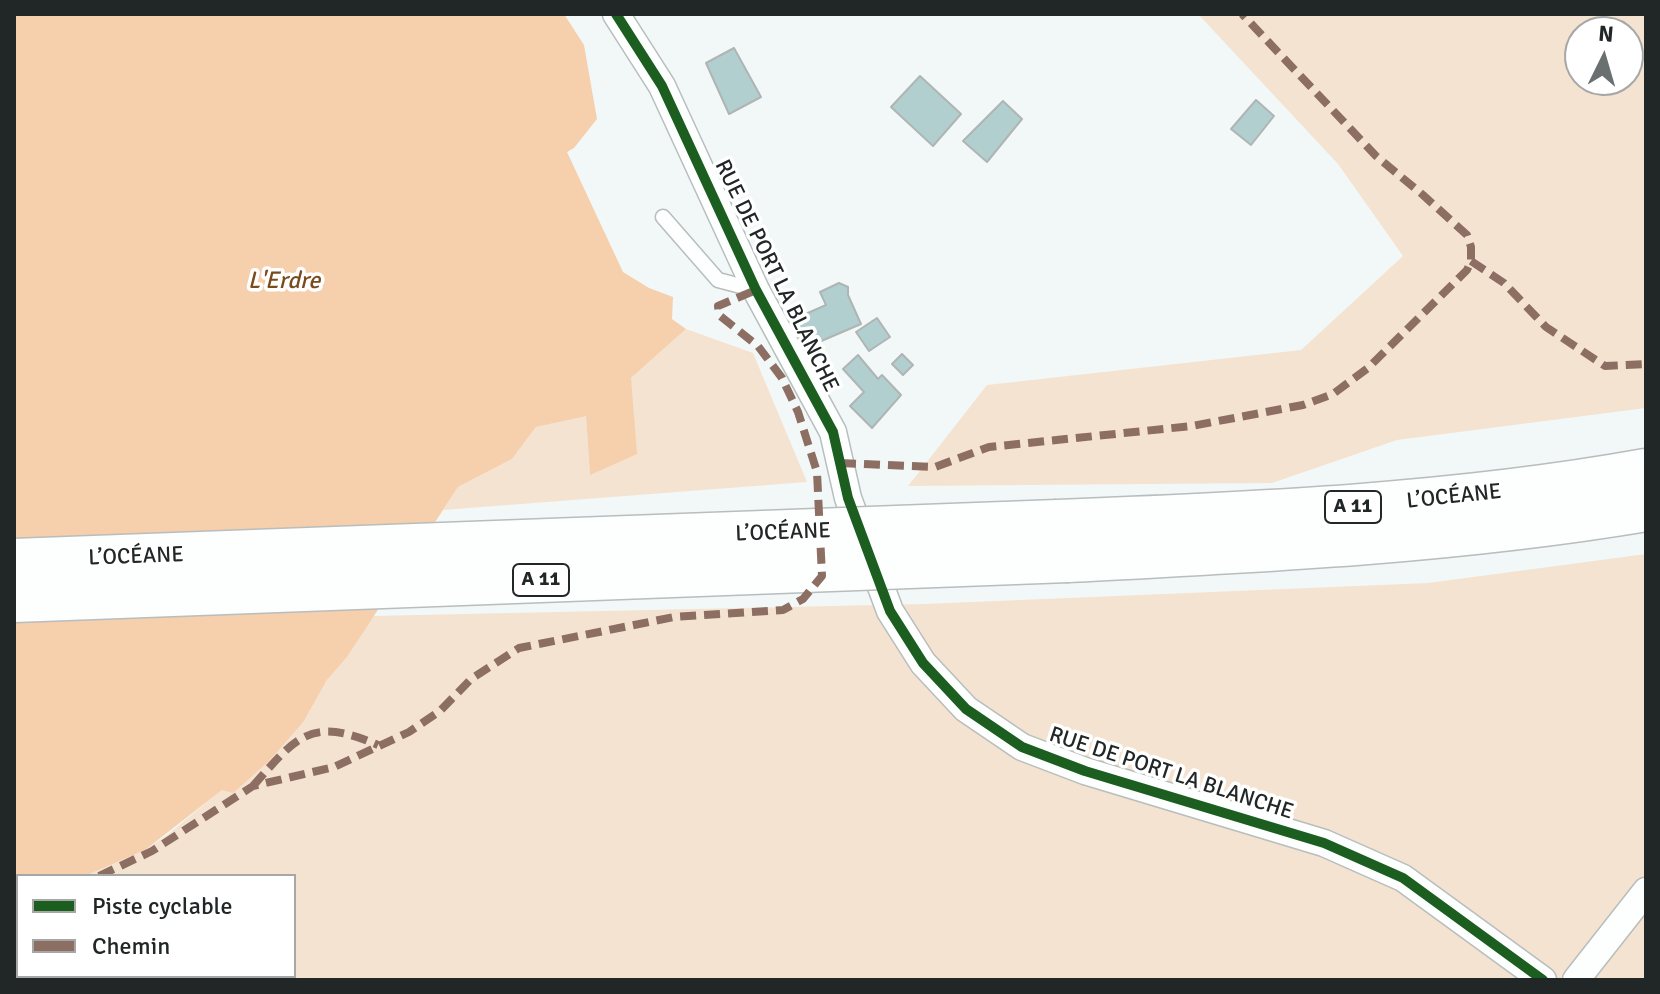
<!DOCTYPE html>
<html>
<head>
<meta charset="utf-8">
<style>
	body { margin:0 }
	#map { position:relative; width:1660px; height:994px; overflow:hidden; background:#f2f8f8; font-family:Signika,sans-serif }
	canvas { display:block }
	.frame { position:absolute; inset:0; border:16px solid #212626; pointer-events:none }
	.legend { position:absolute; left:16px; top:874px; width:280px; height:104px; box-sizing:border-box; background:#fff; border:2px solid #a6a8a8; margin:0; padding:10px 14px; list-style:none; font-size:24px; color:#212626 }
	.legend li { display:flex; align-items:center; gap:16px; height:40px }
	.legend b { width:40px; border:2px solid #a6a8a8 }
	.north { position:absolute; left:1564px; top:16px; width:80px; height:80px; box-sizing:border-box; background:#fff; border:2px solid #a6a8a8; border-radius:50%; rotate:5deg; font-size:22px; font-weight:700; line-height:32px; text-align:center; color:#212626 }
	.north::after { content:''; display:block; margin:auto; width:28px; height:36px; background:#6a7070; clip-path:polygon(50% 0,100% 100%,50% 72%,0 100%) }
</style>
</head>
<body>
<div id="map">
<canvas width="1660" height="994"></canvas>
<div class="frame"></div>
<ul class="legend">
<li><b style="height:10px;background:#1b5e20"></b>Piste cyclable</li>
<li><b style="height:10px;background:#8d6e63"></b>Chemin</li>
</ul>
<div class="north">N</div>
</div>
<script>
const c = document.querySelector('canvas').getContext('2d');
c.lineJoin = 'round';
function fill(path, color) { c.fillStyle = color; c.fill(path, 'evenodd'); }
function trace(path, color, width, dash) { c.strokeStyle = color; c.lineWidth = width; c.lineCap = dash ? 'butt' : 'round'; c.setLineDash(dash || []); c.stroke(path); }
function drawText(font, color, halo, rows, align = 'center') {
  c.font = font + ' Signika,sans-serif'; c.lineWidth = 7; c.setLineDash([]); c.textBaseline = 'middle'; c.strokeStyle = halo; c.fillStyle = color; for (const [text, x, y, turn = 0] of rows) {
    c.save(); c.translate(x, y); c.rotate((+turn || 0) * Math.PI / 180); c.textAlign = isNaN(turn) ? turn : align; if (halo) c.strokeText(text, 0, 0); c.fillText(text, 0, 0); c.restore();
  }
}
const green = new Path2D(`
	M1198 14H1646V408L1397 440 1272 483 908 486 987 385 1301 350 1403 256 1338 164ZM1628 32V80H1580V32Z
	M686 329 753 353 807 482 443 510 458 487 512 459 536 427 586 415 590 474 631 378Z
	M1646 554V980H14V906L18 905V976H294V876H85L145 850 171 832 304 721 327 680 347 657 372 616 924 604 1428 583Z`);
const water = new Path2D(`
	M14 14H564L584 45 597 119 574 148 567 152 623 272 649 288 673 297 672 319 686 329 631 378 637 454 590 475 586 416 536 427 512 459 458 487 347 657 327 680 304 721 269 761 233 793 222 790 145 850 85 876H18V905L14 906Z`);
const building = new Path2D(`
	M734 48 761 97 729 114 706 63Z
	M920 76 961 114 933 146 891 107Z
	M1256 100 1274 116 1251 145 1231 129Z
	M1003 101 1022 119 987 162 963 141Z
	M839 283 848 287V295L861 324 805 348 792 320 826 305 820 292Z
	M877 318 890 337 869 351 856 332Z
	M902 354 913 365 903 375 892 364Z
	M858 355 878 379 882 375 901 395 872 428 850 406 864 392 843 369Z`);
const service = new Path2D(`
	M663 217 718 280 756 290`);
const minor = new Path2D(`
	M616 14 662 86 756 290 833 432 848 498 890 611 923 663 966 709 1022 747 1085 771 1324 843 1403 878 1543 980
	M1576 980 1646 891`);
const motorway = new Path2D(`
	M1057 522C1254 514 1452 506 1646 471
	M1068 560C1261 550 1455 541 1646 509`);
const motorwayBridge = new Path2D(`
	M14 561 1057 522
	M14 600 1068 560`);
const quiet = new Path2D(`
	M1471 261 1504 283 1546 327 1605 366 1646 364
	M840 463 935 467 989 447 1192 426 1303 405 1333 394 1368 368 1467 270 1471 261V247L1467 235 1423 195 1376 156 1242 14
	M253 786C297 736 311 716 378 745
	M99 876 152 851 253 786 334 767 409 732 440 711 471 679 519 648 674 617 783 610 803 599 822 576 817 472 798 412 782 378 758 346 719 315 718 306 756 290
	M14 925 18 922`);
const cycleway = new Path2D(`
	M616 14 662 86 756 290 833 432 848 498 890 611 923 663 966 709 1022 747 1085 771 1324 843 1403 878 1543 980`);
const shields = [
	[1353,507,56],
	[541,580,56]
];
const shieldNames = [
	["A 11",1353,507],
	["A 11",541,580]
];
const streetNames = [
	["RUE DE PORT LA BLANCHE",776,276,64],
	["L’OCÉANE",1454,497,-6],
	["L’OCÉANE",783,533,-2],
	["L’OCÉANE",136,557,-2],
	["RUE DE PORT LA BLANCHE",1171,774,18]
];
const waterNames = [
	["L'Erdre",284,282]
];
fill(green, '#f5e3d1');
fill(water, '#f6cfac');
fill(building, '#b2cfcf');
trace(building, '#afb5b4', 2);
trace(service, '#b8bdbd', 17);
trace(minor, '#b8bdbd', 29);
trace(motorway, '#b8bdbd', 47);
trace(service, '#fdfefe', 14);
trace(minor, '#fdfefe', 26);
trace(motorway, '#fdfefe', 44);
trace(motorwayBridge, '#b8bdbd', 47, []);
trace(motorwayBridge, '#fdfefe', 44);
trace(quiet, '#8d6e63', 8, [16, 8]);
trace(cycleway, '#1b5e20', 10);
for (const [x, y, w] of shields) { const box = new Path2D(); box.roundRect(x - w / 2, y - 16, w, 32, 6); c.fillStyle = '#fff'; c.fill(box); trace(box, '#212626', 2); }
drawText('bold 20px', '#212626', null, shieldNames);
drawText('22px', '#212626', '#fff', streetNames);
drawText('italic 24px', '#7a4b1c', '#fff', waterNames);
</script>
</body>
</html>
